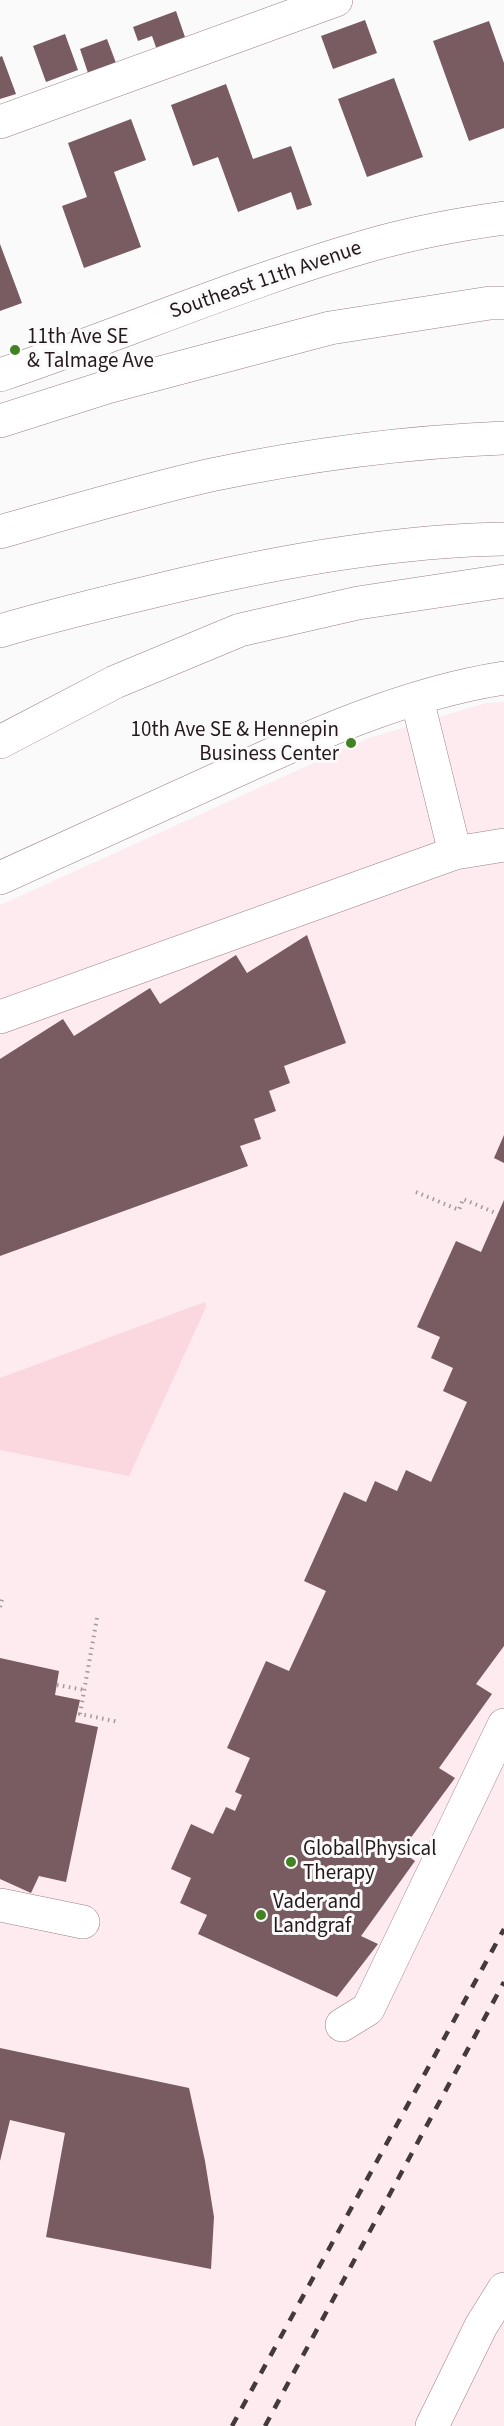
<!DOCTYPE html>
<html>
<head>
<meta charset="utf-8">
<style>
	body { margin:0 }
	canvas { display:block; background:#fafafa }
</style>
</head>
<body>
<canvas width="504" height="2426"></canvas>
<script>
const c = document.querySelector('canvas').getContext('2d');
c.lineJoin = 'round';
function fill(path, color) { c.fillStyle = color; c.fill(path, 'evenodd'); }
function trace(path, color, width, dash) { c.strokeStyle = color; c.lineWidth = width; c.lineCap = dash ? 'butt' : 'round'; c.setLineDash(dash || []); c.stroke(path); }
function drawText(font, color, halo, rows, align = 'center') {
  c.font = font + ' "Source Sans 3",sans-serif'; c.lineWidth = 6; c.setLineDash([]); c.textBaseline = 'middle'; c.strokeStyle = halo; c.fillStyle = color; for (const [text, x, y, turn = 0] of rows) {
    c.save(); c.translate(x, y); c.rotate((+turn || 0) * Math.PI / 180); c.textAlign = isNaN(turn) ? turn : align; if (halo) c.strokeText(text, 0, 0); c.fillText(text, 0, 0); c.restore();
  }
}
const built = new Path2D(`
	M504 702V2426H0V905L369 738 486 703Z`);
const green = new Path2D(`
	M205 1302 206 1307 129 1476 0 1450V1378Z`);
const building = new Path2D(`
	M176 11 186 40 157 50 152 36 138 41 133 27Z
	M365 20 377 53 333 69 321 36Z
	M489 21 504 63V128L469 141 433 41Z
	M65 34 78 70 46 82 33 46Z
	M107 39 116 63 88 73 80 49Z
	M2 56 16 94 0 99V57Z
	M394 78 423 157 367 177 338 99Z
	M226 84 253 159 291 146 312 205 297 210 291 192 238 212 218 157 193 166 171 105Z
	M131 119 146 160 114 172 141 247 84 268 62 206 87 197 68 143Z
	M0 244 22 303 0 311Z
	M307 935 346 1043 284 1066 290 1083 269 1091 276 1111 254 1119 261 1139 240 1146 248 1166 0 1256V1059L63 1019 74 1036 150 988 160 1004 236 955 247 973Z
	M504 1135V1163L494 1158Z
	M504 1200V1646L476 1684 492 1694 439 1768 455 1778 401 1851 415 1861 361 1936 378 1944 337 1997 198 1934 207 1915 180 1903 191 1878 171 1869 191 1824 213 1834 226 1807 235 1811 242 1795 235 1792 250 1758 227 1748 266 1661 289 1671 326 1591 304 1581 344 1492 366 1502 375 1481 397 1491 406 1470 431 1482 467 1402 443 1391 453 1368 431 1358 440 1337 417 1327 456 1241 481 1252Z
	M0 1658 59 1671 55 1695 80 1700 75 1722 98 1727 66 1882 39 1876 31 1893 0 1879Z
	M0 2048 189 2088 205 2161 214 2217 211 2269 46 2237 65 2133 10 2120 0 2161Z`);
const path = new Path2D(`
	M416 1192 459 1210 463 1199 498 1214
	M0 1607 2 1599
	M97 1618 80 1714 119 1722
	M57 1685 85 1690`);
const minor = new Path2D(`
	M0 122 336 0
	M0 375C125 333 247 280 374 244 417 232 460 224 504 218
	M417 699 455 853
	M0 878C73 845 147 811 220 778 309 737 406 693 504 678
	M0 1017 455 853 504 845
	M0 1905 83 1922
	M342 2025 368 2009 504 1725
	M432 2426 481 2326 504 2289`);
const highway = new Path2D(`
	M0 421 107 387 330 328 490 303H504
	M0 532C70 512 140 491 211 475 307 455 406 442 504 438
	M0 631C53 615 108 602 163 589 274 562 389 541 504 539
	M0 742 115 682 240 630 358 603 504 581`);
const rail = new Path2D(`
	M232 2426 504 1929
	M265 2426 504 1982`);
const markers = [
	[15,350,6,"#438222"],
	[351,743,6,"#438222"],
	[291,1862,6,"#438222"],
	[261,1915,6,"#438222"]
];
const streetNames = [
	["Southeast 11th Avenue",266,281,-19]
];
const poiNames = [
	["11th Ave SE",27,338],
	["& Talmage Ave",27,362],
	["10th Ave SE & Hennepin",339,731,"right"],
	["Business Center",339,755,"right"],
	["Global Physical",303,1850],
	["Therapy",303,1874],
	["Vader and",273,1903],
	["Landgraf",273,1927]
];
fill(built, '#fdebef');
fill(green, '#fbd7df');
fill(building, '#795b62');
trace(minor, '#9d7e85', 34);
trace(highway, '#9d7e85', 34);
trace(path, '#9f9a9b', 4, [1.5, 4.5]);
trace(minor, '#fff', 33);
trace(highway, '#fff', 33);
trace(rail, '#443a3c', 4.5, [10, 10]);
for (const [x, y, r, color] of markers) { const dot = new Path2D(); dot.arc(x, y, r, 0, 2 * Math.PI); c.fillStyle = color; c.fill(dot); trace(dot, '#fafafa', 2); }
drawText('21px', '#25191c', '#fafafa', streetNames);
drawText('21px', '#25191c', '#fafafa', poiNames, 'left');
</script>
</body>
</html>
